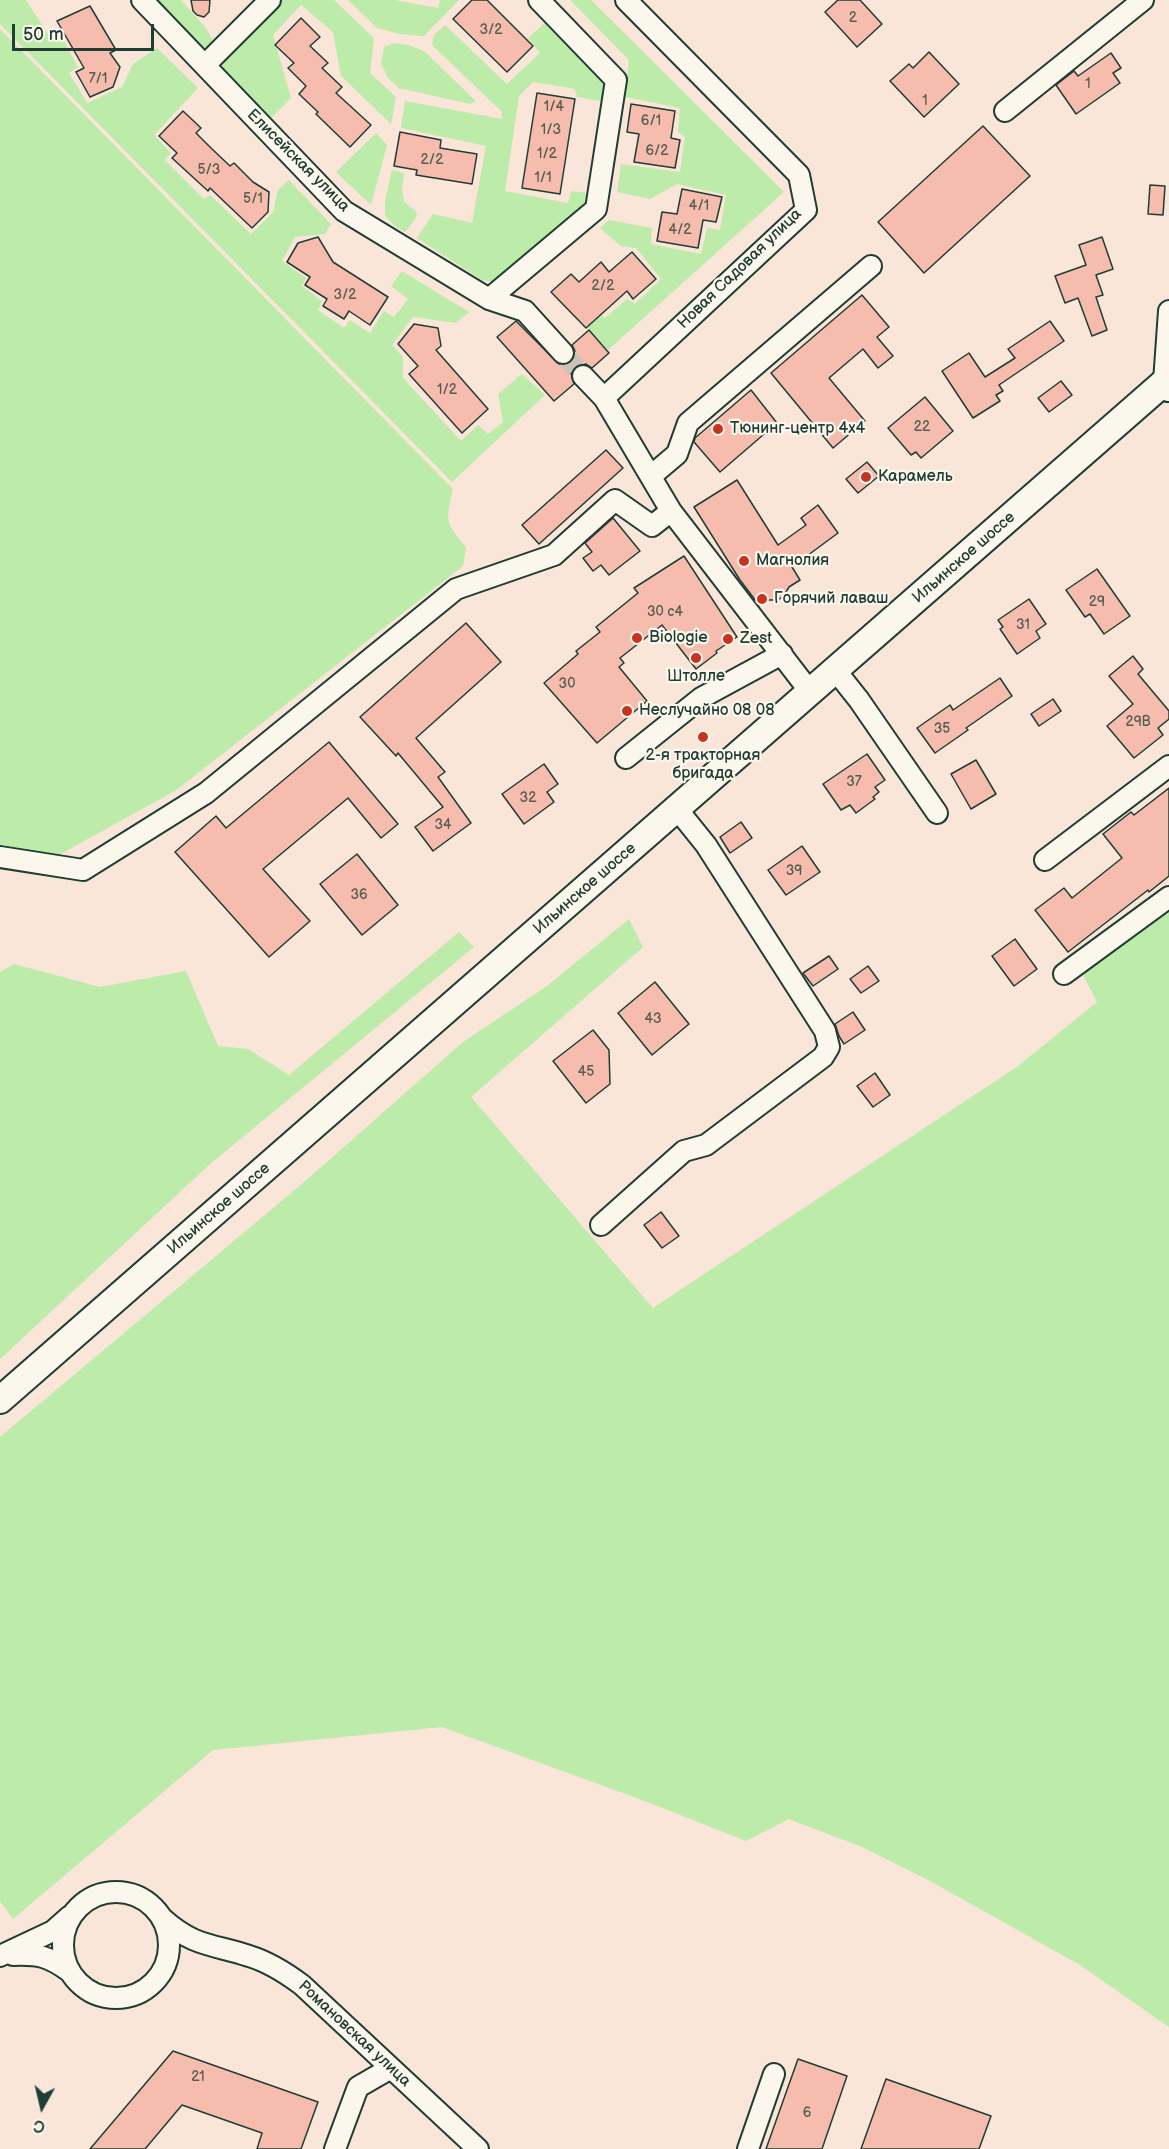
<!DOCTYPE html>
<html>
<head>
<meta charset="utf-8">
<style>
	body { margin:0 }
	#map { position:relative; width:1169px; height:2149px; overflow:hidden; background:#fae5d9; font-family:"Balsamiq Sans",sans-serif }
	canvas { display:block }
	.north { position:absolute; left:12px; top:2077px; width:60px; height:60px; -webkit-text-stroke:4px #fbf7ec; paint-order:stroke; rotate:188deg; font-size:16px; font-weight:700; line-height:24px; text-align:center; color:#1f3d34 }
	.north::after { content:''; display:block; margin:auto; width:21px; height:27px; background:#1f3d34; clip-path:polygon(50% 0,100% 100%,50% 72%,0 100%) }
	.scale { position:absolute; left:12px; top:24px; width:142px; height:27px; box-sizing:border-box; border:3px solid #1f3d34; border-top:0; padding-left:8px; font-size:18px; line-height:21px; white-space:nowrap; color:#1f3d34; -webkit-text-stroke:4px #fbf7ec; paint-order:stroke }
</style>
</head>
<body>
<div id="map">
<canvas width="1169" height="2149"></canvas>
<div class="north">С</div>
<div class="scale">50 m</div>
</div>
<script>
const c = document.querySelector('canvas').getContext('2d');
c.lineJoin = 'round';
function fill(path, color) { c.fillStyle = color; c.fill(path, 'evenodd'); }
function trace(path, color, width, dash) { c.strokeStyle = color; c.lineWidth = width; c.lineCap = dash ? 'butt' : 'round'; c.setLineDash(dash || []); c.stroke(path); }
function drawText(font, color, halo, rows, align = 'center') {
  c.font = font + ' "Balsamiq Sans",sans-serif'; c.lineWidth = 4.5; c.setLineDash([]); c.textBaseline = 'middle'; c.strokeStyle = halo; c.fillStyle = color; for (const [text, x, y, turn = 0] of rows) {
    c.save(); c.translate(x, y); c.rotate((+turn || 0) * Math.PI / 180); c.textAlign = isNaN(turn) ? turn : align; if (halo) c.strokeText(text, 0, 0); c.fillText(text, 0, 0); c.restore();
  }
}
const green = new Path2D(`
	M0 0H26L48 34 58 30 78 67 69 73 87 103 122 87 133 64 157 48 198 88 154 135 171 153 165 160 204 199 210 195 251 234 273 212 278 190 289 180 331 224 325 234 295 237 282 261 306 278 302 286 322 301 318 310 344 328 350 320 370 333 384 311 394 317 408 299 391 286 402 271 469 312 456 323 413 317 392 345 403 357V378L461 441 478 425 488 434 503 422 498 394 522 374 545 395 452 482 0 24Z
	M158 0H181L206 28 214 42 203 48Z
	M281 0H334L374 38 370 73 396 97 391 124 341 76 333 32 301 5 273 35 291 98 270 119 222 67C229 39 261 19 281 0Z
	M348 0H395L438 8 440 0H459L424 36 400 34 377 28Z
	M570 0H591L784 192 608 350 587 327 599 312 605 318 627 299 635 304 661 279 636 248 621 246 600 228 609 220 652 228 651 244 701 254 707 228 720 230 726 195 677 184 650 199 617 192 621 164 680 172 685 137 678 132 680 108 625 97 629 60Z
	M547 21 602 73 607 85 605 102 577 97 575 89 533 82 519 96 505 191 568 203 571 191 588 193 584 210 505 279 493 282 482 280 417 238 433 214 472 223 486 146 401 128 405 101 502 119V112L432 45 434 35 445 25 507 84 540 53 528 38Z
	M0 29 453 489C445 522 445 522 466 547L463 566 175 791 53 858 0 847Z
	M394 43 408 45 424 51 476 101 470 104 399 88 388 78 381 63 384 47Z
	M376 133 387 145 371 205 336 172Z
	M392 170 404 173 402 190 404 202 417 212 416 218 405 232 395 226 385 216V201Z
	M1169 905V2027L1080 1965 930 1881 862 1847 789 1819 746 1841 650 1803 442 1727 213 1750 13 1919 0 1901V1437L303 1183 463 1042 547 986 629 919 643 947 471 1097 653 1308 1018 1066 1097 1002 1080 969Z
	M459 932 474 947 210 1164 0 1359V972L14 964 100 987 186 971 218 1046 248 1049 289 1075Z`);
const building = new Path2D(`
	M191 0H210L209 12 204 17 197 15 193 11Z
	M472 0H487L533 46 507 72 453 19Z
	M838 0H860L882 24 857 47 825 12Z
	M90 6 116 50 110 53 120 67 113 87 90 97 76 72 84 68 57 21Z
	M301 18 320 37 310 46 328 63 322 68 342 87 336 93 371 125 350 147 316 114 318 112 299 94 306 86 288 68 294 63 275 45Z
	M929 52 959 84 924 117 890 81 909 64 913 68Z
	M1111 53 1121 68 1113 73 1120 83 1076 114 1056 85 1074 71 1078 76Z
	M537 93 575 99 560 194 522 188Z
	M631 104 675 111 671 138 680 140 675 168 634 162 639 134 627 132Z
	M183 111 201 128 196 133 212 149 230 166 234 163 253 182 269 192 268 212 252 228 210 188 208 191 172 158 177 153 159 136Z
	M983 126 1030 176 924 273 878 222Z
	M400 132 441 140 440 148 477 154 472 184 416 175 417 170 394 166Z
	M1150 185 1165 186 1163 215 1148 214Z
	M682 189 722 197 716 222 703 220 698 248 657 241 662 212 677 214Z
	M318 237 333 262 388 297 370 325 349 311 344 319 323 306 327 299 305 285 310 277 287 262 298 243Z
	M1102 237 1113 269 1096 275 1103 295 1096 297 1107 330 1092 336 1078 298 1065 303 1055 276 1086 265 1079 245Z
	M632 252 656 279 633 299 627 291 586 328 551 292 571 274 579 282 601 262 609 272Z
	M862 295 889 327 877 337 893 356 878 368 863 349 829 378 865 421 833 448 771 373Z
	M516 321 559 364 565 365 571 361 575 351 572 345 589 330 609 353 592 368 586 364 575 367 571 373 574 384 554 401 497 337Z
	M1050 321 1064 341 999 385 1003 391 996 395 1000 401 973 418 942 371 969 353 985 377 1015 358 1008 349Z
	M414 324 438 328 441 346 436 350 488 409 462 433 409 374 418 366 398 344Z
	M1061 381 1072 395 1049 412 1038 398Z
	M751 390 777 423 720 472 694 442 695 438Z
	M925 397 953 431 921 458 916 452 911 455 888 428Z
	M606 450 623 468 539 544 522 525Z
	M867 462 879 476 858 493 846 479Z
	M737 480 778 545 806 525 801 518 818 505 838 533 792 567 800 580 789 587 783 597 777 600H768L759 605 740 580 694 507Z
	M613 518 640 551 609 575 601 565 593 571 583 558 592 552 585 543Z
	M684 556 737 637 716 651 717 653 696 669 662 625 620 658 624 663 619 667 647 701 597 743 544 683 578 654 576 651 600 632 596 627 638 593 634 588Z
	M1097 569 1130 616 1104 634 1090 614 1085 617 1066 590Z
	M1029 599 1046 624 1036 631 1040 638 1017 654 1000 629 1003 627 998 620Z
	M466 623 501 662 416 738 445 772 438 777 471 823 433 851 415 827 443 807 398 753 396 756 360 717Z
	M1133 656 1143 669 1138 674 1169 711V719L1158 728 1163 735 1134 758 1107 726 1133 704 1109 676Z
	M1000 678 1012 696 966 728 968 730 935 753 917 728 950 705 953 710Z
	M1053 699 1061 711 1039 726 1031 714Z
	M329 742 398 824 381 838 348 798 263 869 310 921 269 957 175 852 216 816 226 828Z
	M867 754 885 780 875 787 879 792 873 797 875 799 856 813 850 805 841 810 823 784Z
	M976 760 996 794 971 809 951 774Z
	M544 764 558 784 547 792 554 802 524 824 502 794Z
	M1169 788V876L1149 892 1148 890 1068 952 1035 910 1064 888 1072 898 1122 858 1103 834 1131 812 1134 815Z
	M741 822 752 838 730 853 720 837Z
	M802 846 820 872 786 895 768 870Z
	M357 854 398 905 362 935 320 884Z
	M1015 939 1037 969 1014 986 992 956Z
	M829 956 838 969 813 986 803 973Z
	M868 966 879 981 861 993 850 979Z
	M655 982 689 1024 652 1055 618 1013Z
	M853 1012 865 1030 844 1044 839 1036 835 1024Z
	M593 1030 609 1050 610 1084 586 1103 553 1061Z
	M875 1073 890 1095 873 1107 857 1086Z
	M661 1212 679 1236 662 1248 644 1225Z
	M173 2051 318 2102 301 2149H257L262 2133 182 2105 145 2149H90Z
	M798 2059 847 2076 822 2149H766Z
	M886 2079 991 2116 979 2149H861Z`);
const minorTunnel = new Path2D(`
	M563 353 583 376`);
const minor = new Path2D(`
	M142 0 344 211 489 299 525 311 563 353
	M205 65 270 0
	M1005 111 1143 0
	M489 299 596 209 616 80 539 0
	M583 376 604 398 671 511 811 693
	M1168 391 1164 382 1169 311
	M604 398 806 210 799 175 626 0
	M651 476 677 454 688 423 871 266
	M836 671 859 700 937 813
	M626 758 701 698 782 654
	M0 857 83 870 206 793 456 589 554 555 615 500 652 526 671 511
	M1045 860 1169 766
	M1064 974 1169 897
	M601 1225 684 1151 706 1145 823 1057 829 1047 825 1031 706 845 677 809
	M63 1945a53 53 0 1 1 106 0a53 53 0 1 1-106 0Z
	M163 1919C194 1947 213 1944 249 1956 269 1962 286 1973 302 1985L478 2149
	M13 1955C39 1954 48 1956 69 1971
	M0 1956 53 1931 70 1916
	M335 2149 358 2087 391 2068
	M748 2149 774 2074`);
const major = new Path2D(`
	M0 1400 1169 378`);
const markers = [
	[718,429,6,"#c8321e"],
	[866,477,6,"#c8321e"],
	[744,561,6,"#c8321e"],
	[762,599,6,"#c8321e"],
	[637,638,6,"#c8321e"],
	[728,639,6,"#c8321e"],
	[696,658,6,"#c8321e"],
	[627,711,6,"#c8321e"],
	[703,737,6,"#c8321e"]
];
const numberNames = [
	["2",853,18],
	["3/2",491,30],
	["7/1",98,79],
	["1",1088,84],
	["1",925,101],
	["1/4",554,107],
	["6/1",651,121],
	["1/3",551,130],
	["6/2",657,151],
	["1/2",547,154],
	["2/2",432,160],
	["5/3",209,170],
	["1/1",543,178],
	["5/1",253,199],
	["4/1",699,206],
	["4/2",680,230],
	["2/2",603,286],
	["3/2",345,295],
	["1/2",447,390],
	["22",922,427],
	["29",1097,602],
	["30 с4",665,612],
	["31",1023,625],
	["30",567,684],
	["29В",1138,722],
	["35",942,729],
	["37",854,782],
	["32",528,798],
	["34",443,825],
	["39",794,871],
	["36",359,895],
	["43",653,1019],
	["45",586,1072],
	["21",198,2077],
	["6",807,2113]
];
const streetNames = [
	["Елисейская улица",298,161,45],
	["Новая Садовая улица",740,269,-44],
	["Ильинское шоссе",964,558,-41],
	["Ильинское шоссе",585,889,-41],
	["Ильинское шоссе",219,1209,-41],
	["Романовская улица",354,2034,43]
];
const poiNames = [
	["Тюнинг-центр 4х4",730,429],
	["Карамель",878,477],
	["Магнолия",756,561],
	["Горячий лаваш",774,599],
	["Biologie",649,638],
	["Zest",740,639],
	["Штолле",696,677,"center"],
	["Неслучайно 08 08",639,711],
	["2-я тракторная",703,756,"center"],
	["бригада",703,774,"center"]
];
fill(green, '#bcebaa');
fill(building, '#f6bcae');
trace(building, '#1f3d34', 1.5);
trace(minorTunnel, '#cec3b8', 20, [20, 10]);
trace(minor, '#1f3d34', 24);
trace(major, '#1f3d34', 30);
trace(minor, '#fbf7ec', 20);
trace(major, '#fbf7ec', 26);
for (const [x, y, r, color] of markers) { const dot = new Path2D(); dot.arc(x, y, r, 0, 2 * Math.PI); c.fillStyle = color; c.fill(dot); trace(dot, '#fbf7ec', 2); }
drawText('14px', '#555d52', null, numberNames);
drawText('16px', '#1f3d34', '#fbf7ec', streetNames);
drawText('16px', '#1f3d34', '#fbf7ec', poiNames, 'left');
</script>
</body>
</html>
